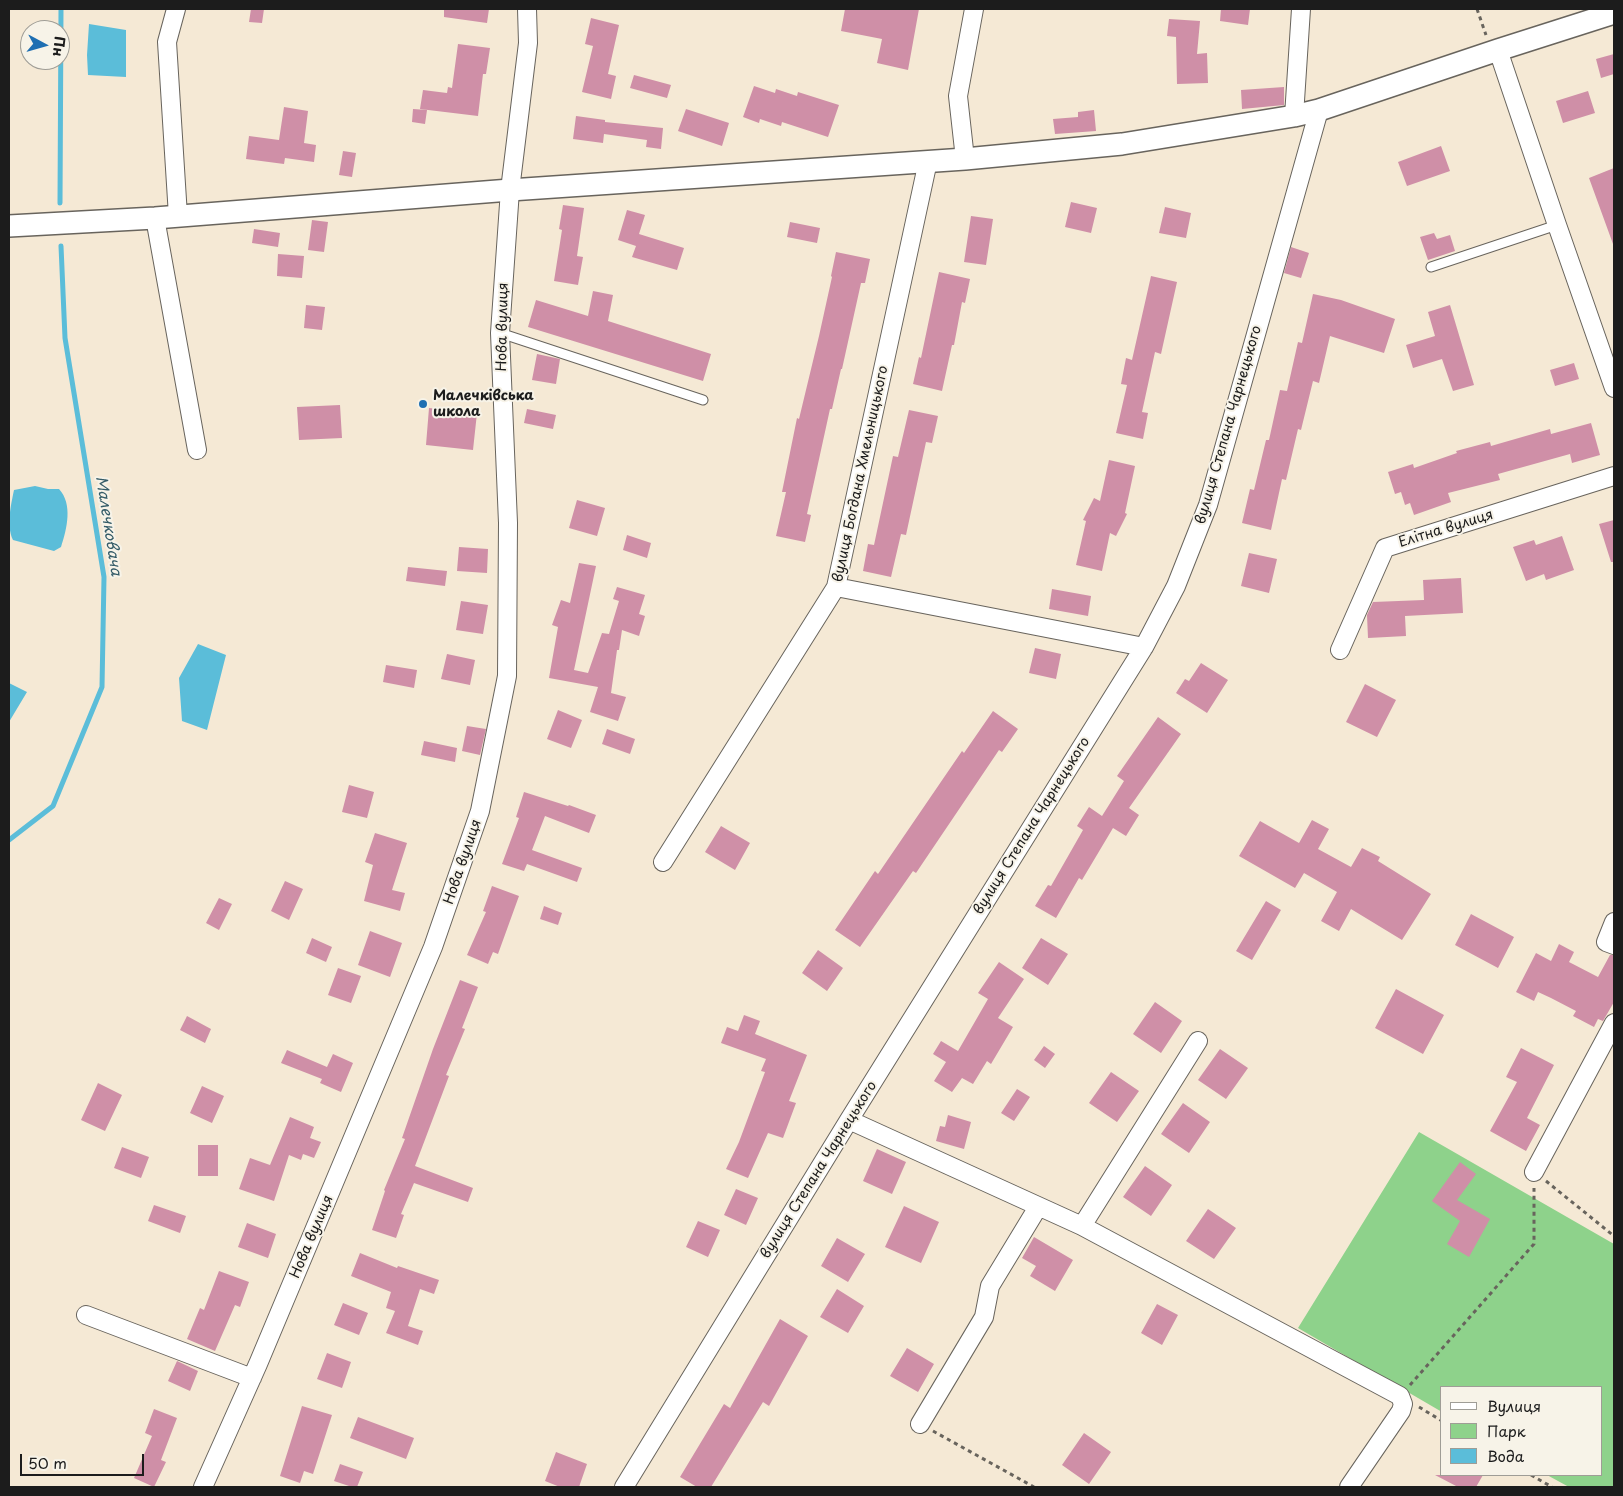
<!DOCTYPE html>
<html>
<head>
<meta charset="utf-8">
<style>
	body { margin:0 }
	#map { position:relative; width:1623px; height:1496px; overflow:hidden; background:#f5e9d5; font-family:"Playpen Sans",sans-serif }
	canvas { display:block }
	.frame { position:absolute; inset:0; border:10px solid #1c1c1c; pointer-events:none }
	.legend { position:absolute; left:1440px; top:1386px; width:162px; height:90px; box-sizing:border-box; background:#f7f3e8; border:1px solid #9f9d96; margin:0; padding:6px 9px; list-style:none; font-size:15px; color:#1c1c1c }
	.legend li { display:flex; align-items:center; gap:10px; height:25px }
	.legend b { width:25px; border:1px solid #9f9d96 }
	.north { position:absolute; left:20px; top:20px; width:50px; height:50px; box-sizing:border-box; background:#f7f3e8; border:1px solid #9f9d96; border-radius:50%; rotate:96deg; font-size:14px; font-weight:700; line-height:20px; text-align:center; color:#1c1c1c }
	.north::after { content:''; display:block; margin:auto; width:18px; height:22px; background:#1f6fb2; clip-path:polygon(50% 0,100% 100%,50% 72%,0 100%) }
	.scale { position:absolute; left:20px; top:1454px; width:124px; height:22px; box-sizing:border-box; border:2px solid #1c1c1c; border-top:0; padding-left:6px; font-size:15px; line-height:18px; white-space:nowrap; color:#1c1c1c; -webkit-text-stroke:4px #f7f3e8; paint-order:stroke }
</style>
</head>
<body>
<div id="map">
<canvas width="1623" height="1496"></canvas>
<div class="frame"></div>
<ul class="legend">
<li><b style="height:6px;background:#fff"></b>Вулиця</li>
<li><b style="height:14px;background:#8ed28b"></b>Парк</li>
<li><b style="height:14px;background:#5bbdd9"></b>Вода</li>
</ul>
<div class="north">Пн</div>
<div class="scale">50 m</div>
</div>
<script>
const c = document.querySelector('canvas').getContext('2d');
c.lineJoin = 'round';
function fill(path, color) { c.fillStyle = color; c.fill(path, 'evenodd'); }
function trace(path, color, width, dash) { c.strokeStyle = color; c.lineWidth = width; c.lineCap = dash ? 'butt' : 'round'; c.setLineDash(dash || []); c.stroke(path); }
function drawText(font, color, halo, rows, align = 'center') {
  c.font = font + ' "Playpen Sans",sans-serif'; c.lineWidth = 4; c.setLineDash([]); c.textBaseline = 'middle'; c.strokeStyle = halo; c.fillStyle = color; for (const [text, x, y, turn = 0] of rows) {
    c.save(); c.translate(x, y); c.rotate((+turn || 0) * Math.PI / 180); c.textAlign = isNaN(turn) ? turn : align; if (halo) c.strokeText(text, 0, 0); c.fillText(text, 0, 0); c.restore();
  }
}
const green = new Path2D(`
	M1419 1132 1614 1244V1487H1569L1547 1475H1602V1387H1442V1412L1298 1328Z`);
const water = new Path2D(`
	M89 24 126 30V77L88 75 87 55Z
	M35 486 48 489H59C73 504 67 529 61 547L54 551 13 540C6 525 11 505 14 490Z
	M198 644 226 655 207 730 182 721 179 678Z
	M9 683 27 692 9 722Z`);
const stream = new Path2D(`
	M60 203 61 9
	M9 840 53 806 102 687 104 577 65 338 61 246`);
const building = new Path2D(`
	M251 9H264L262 23 249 22Z
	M444 9H489L487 23 444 17Z
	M845 9H919L908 70 877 63 882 39 841 31Z
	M1221 9H1250L1248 25 1220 21Z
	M591 18 619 25 608 74 616 76 611 99 582 92 593 46 585 44Z
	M1169 19 1200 21 1197 54 1207 53 1208 83 1177 84 1176 37 1167 36Z
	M458 44 490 48 486 74H483L478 116 420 109 423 90 447 93 448 87 452 88Z
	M1614 54V74L1601 78 1596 59Z
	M634 75 671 85 667 98 630 88Z
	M754 86 775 93 776 89 797 96 798 92 839 105 828 137 782 122 781 126 760 119 759 123 743 117Z
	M1284 87V105L1242 109 1241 90Z
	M1588 91 1595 113 1563 123 1556 101Z
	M284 107 308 111 304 143 316 145 314 162 285 158 284 164 246 159 249 136 279 140Z
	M413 109 427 110 425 124 412 122Z
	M686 109 729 123 722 146 678 131Z
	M1094 110 1096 131 1055 134 1053 119 1078 117V112Z
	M576 116 605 120V122L663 128 661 149 646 147 647 140 604 134 603 143 573 139Z
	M1441 146 1450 171 1407 186 1398 162Z
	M343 151 356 153 352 177 339 175Z
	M1614 168V244H1613L1589 178Z
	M1071 202 1097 208 1091 233 1065 227Z
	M563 205 584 208 577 256 583 257 578 285 554 281 562 230 559 229Z
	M1165 207 1191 213 1186 238 1159 233Z
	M627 210 645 215 639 234 684 248 677 270 632 257 636 246 618 240Z
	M971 216 993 219 986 265 964 262Z
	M312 220 328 222 324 252 308 250Z
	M790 222 820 228 817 243 787 237Z
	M254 229 280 233 278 247 252 243Z
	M1434 233 1437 239 1450 235 1455 251 1428 260 1420 237Z
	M1291 247 1309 253 1301 278 1284 273Z
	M836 252 870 259 865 283H861L842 369H841L832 409H830L807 514 811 515 805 542 776 536 786 492H782L797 418 799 419 819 336 832 277 831 276Z
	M278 254 304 256 302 278 277 276Z
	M939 272 970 279 965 303 962 302 954 345H952L942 391 913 384 919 357 921 358Z
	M1151 276 1177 282 1161 354 1155 352 1142 412 1148 413 1143 439 1116 433 1127 385 1121 384 1126 358 1132 360Z
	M593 291 613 295 608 321 711 354 703 381 528 327 536 300 588 316Z
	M1313 294 1341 300 1395 319 1384 353 1330 336 1319 383 1313 381 1301 430 1298 429 1286 480 1282 479 1271 530 1242 523 1250 489 1254 490 1266 440H1269L1280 390 1287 391 1298 342 1302 343Z
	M306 305 325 307 322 330 304 328Z
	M1450 305 1474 385 1453 391 1442 359 1413 368 1406 345 1435 336 1428 312Z
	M537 354 560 359 556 384 532 380Z
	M1574 363 1579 379 1555 386 1550 370Z
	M340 405 342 438 299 440 297 407Z
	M429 408 477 413 473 450 426 445Z
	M527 409 556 415 553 429 524 423Z
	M909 410 938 416 932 443 926 442 906 535 901 534 891 577 863 571 868 544 874 545 893 456 898 457Z
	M1591 423 1600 455 1572 463 1570 454 1498 474 1500 480 1448 493 1451 502 1414 515 1410 503 1405 505 1401 492 1395 494 1388 472 1413 464 1414 468 1457 453 1456 451 1490 442 1491 446 1550 429 1551 434Z
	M1109 460 1135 466 1125 513 1127 514 1116 536 1110 533 1102 571 1076 565 1086 521 1083 520 1094 498 1100 501Z
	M577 500 605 508 597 536 569 528Z
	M1614 520V562H1611L1599 524Z
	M627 535 651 543 647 558 623 550Z
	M1562 536 1574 570 1546 580 1544 574 1526 581 1513 547 1534 540 1536 545Z
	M459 547 488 549 487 573 457 571Z
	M1249 553 1277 559 1269 593 1241 586Z
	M579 563 596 566 574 670 588 673 602 633 609 634 619 601 613 599 617 587 645 595 639 614 645 616 639 636 622 630 619 650H617L611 693 626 697 618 721 590 712 598 687 549 678 558 627 552 625 561 600 570 603Z
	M408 567 447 571 445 586 406 581Z
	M1461 578 1463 613 1405 616 1406 636 1368 638 1367 615 1373 602 1424 600 1423 580Z
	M1052 589 1091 596 1088 616 1049 609Z
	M461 601 488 605 483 634 456 630Z
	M1035 648 1061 654 1056 679 1029 673Z
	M447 654 475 660 470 685 441 679Z
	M1201 663 1228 680 1207 713 1176 693 1185 679 1189 681Z
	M386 665 417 670 414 688 383 682Z
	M1365 684 1396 700 1377 737 1346 722Z
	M558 710 582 720 571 748 547 739Z
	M993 711 1018 729 1002 752 999 750 916 873 913 871 860 947 835 930 875 871 878 874 962 751 964 753Z
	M1158 717 1181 734 1129 808 1139 815 1126 836 1113 828 1082 880 1079 878 1056 918 1035 906 1048 885 1051 886 1083 830 1077 826 1089 807 1102 816 1124 781 1117 776Z
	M467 726 486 729 480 755 462 751Z
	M607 729 635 739 630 754 602 744Z
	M424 741 457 748 455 762 421 755Z
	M349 785 374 792 367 818 342 812Z
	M524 792 568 806 569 805 596 815 589 833 545 816 532 850 582 868 577 882 527 864 524 871 502 864 519 818 516 817Z
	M1312 820 1329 829 1318 849 1351 867 1362 848 1380 857 1378 861 1431 894 1402 940 1351 909 1339 931 1321 921 1337 892 1304 873 1295 888 1239 856 1260 821 1299 843Z
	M721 826 750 843 735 870 705 852Z
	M375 833 407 843 392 890 405 893 400 911 364 901 373 865 365 862Z
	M285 881 303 889 289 920 271 911Z
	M492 886 519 896 498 954 493 952 488 964 467 955 486 912 483 911Z
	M219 898 232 904 219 930 206 923Z
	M1266 901 1281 910 1252 960 1236 951Z
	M544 906 562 913 558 925 540 919Z
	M1471 914 1514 937 1498 968 1455 945Z
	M370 931 402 943 390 977 358 965Z
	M312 938 332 947 326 962 306 953Z
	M1041 938 1068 954 1048 985 1022 968Z
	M1559 944 1574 952 1569 962 1598 977 1610 955H1614V1002L1603 1021 1598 1019 1594 1027 1573 1016 1576 1011 1551 998 1538 992 1534 1001 1516 992 1536 953 1551 961Z
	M818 950 843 968 827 991 802 973Z
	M999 962 1024 979 998 1018 1013 1027 991 1064 987 1061 973 1084 962 1078 952 1092 934 1081 946 1062 933 1054 941 1041 958 1051 988 999 978 993Z
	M338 968 361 976 351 1003 328 995Z
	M460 980 478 987 462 1028 465 1029 446 1075 449 1076 415 1166 473 1188 468 1202 414 1183 401 1214 404 1215 396 1238 372 1230 385 1191 384 1190 405 1139 402 1138 433 1049Z
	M1396 989 1444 1015 1423 1054 1375 1028Z
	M1155 1002 1182 1021 1161 1053 1133 1034Z
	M744 1015 760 1021 755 1034 807 1055 789 1101 796 1103 783 1138 768 1133 748 1178 726 1169 739 1142 765 1072 761 1071 766 1059 721 1043 727 1027 738 1031Z
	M187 1016 211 1029 205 1043 180 1030Z
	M1044 1046 1055 1054 1045 1068 1034 1060Z
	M1521 1048 1554 1065 1527 1118 1540 1125 1526 1151 1490 1131 1517 1082 1506 1077Z
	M1220 1049 1248 1068 1226 1099 1198 1080Z
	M287 1050 327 1067 333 1054 353 1063 341 1092 320 1083 322 1079 281 1063Z
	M1111 1072 1139 1091 1117 1122 1089 1103Z
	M98 1083 122 1095 105 1131 81 1120Z
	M202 1086 224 1096 212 1123 190 1113Z
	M1017 1089 1030 1097 1014 1121 1001 1113Z
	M1183 1103 1210 1122 1189 1153 1161 1134Z
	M948 1115 971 1122 964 1149 936 1141 940 1126 945 1127Z
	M290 1117 314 1127 310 1138 321 1142 314 1158 303 1154 301 1160 289 1155 274 1201 239 1189 250 1158 270 1165Z
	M198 1145H218V1176H198Z
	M122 1147 149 1157 141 1178 114 1168Z
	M877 1149 906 1162 892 1194 863 1181Z
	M1460 1162 1476 1174 1457 1200 1490 1219 1469 1257 1447 1244 1460 1221 1432 1201Z
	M1145 1166 1172 1185 1151 1216 1123 1197Z
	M736 1189 758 1198 746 1225 724 1215Z
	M154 1205 186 1216 180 1233 148 1221Z
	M904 1206 939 1222 921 1263 885 1247Z
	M1208 1209 1236 1228 1214 1259 1186 1241Z
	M698 1221 720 1230 708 1257 686 1247Z
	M247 1223 276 1234 268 1258 238 1247Z
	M1034 1237 1073 1260 1055 1291 1030 1276 1036 1266 1022 1258Z
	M837 1238 865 1254 848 1282 821 1266Z
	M360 1253 397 1268 398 1266 439 1280 434 1294 420 1289 408 1326 423 1331 418 1345 386 1333 395 1311 386 1308 391 1292 351 1276Z
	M219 1271 249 1282 240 1307 235 1305 215 1351 187 1339 200 1308 204 1310Z
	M837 1289 864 1306 848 1333 820 1317Z
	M343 1303 368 1313 359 1335 334 1325Z
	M1157 1304 1178 1315 1162 1345 1141 1333Z
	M780 1319 808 1336 769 1406 763 1402 711 1487H697L680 1477 724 1404 730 1408Z
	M907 1348 934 1364 918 1392 890 1376Z
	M327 1353 351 1362 342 1388 317 1379Z
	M177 1361 198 1371 190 1391 168 1381Z
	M302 1406 332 1415 313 1474 304 1471 300 1483 280 1476Z
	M154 1409 177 1418 161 1460 166 1462 154 1487 134 1478 152 1436 145 1433Z
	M358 1417 414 1438 406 1459 350 1438Z
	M1084 1433 1111 1452 1089 1484 1062 1465Z
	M556 1452 587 1464 579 1487H560L545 1481Z
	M340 1464 363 1472 357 1487H352L334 1481Z
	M1435 1475H1483L1476 1487H1458Z`);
const path = new Path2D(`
	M1477 9 1486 35
	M1546 1181 1614 1236
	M1410 1385 1534 1244V1188
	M1419 1407 1442 1421
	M933 1431 1034 1487
	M1531 1475 1552 1487`);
const service = new Path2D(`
	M1431 267 1557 225
	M500 333 703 400`);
const minor = new Path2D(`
	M176 9 167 42 178 216
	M1498 50 1557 225 1614 388
	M1294 116 1301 9
	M965 159 958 96 974 9
	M155 218 197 450
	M836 587 1144 647
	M1340 650 1385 548 1614 476
	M663 862 836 587 928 161
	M1614 922 1606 942 1614 945
	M849 1120 1082 1226 1400 1396 1403 1404 1401 1411 1349 1487
	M1534 1172 1614 1023
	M1082 1226 1198 1041
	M86 1315 252 1378
	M920 1424 984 1317 990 1286 1038 1207
	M203 1487 258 1364 433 947 480 811 507 676 508 523 500 333 510 190 528 43 527 9
	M624 1487 849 1120 1144 647 1176 586 1208 505 1319 110`);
const tertiary = new Path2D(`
	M9 226 155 218 510 190 965 159 1122 144 1294 116 1319 110 1498 50 1614 13`);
const markers = [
	[423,404,5,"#1f6fb2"]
];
const streetNames = [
	["Нова вулиця",503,327,-89],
	["вулиця Степана Чарнецького",1229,425,-74],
	["вулиця Богдана Хмельницького",861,474,-78],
	["Елітна вулиця",1446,529,-17],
	["вулиця Степана Чарнецького",1032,826,-58],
	["Нова вулиця",463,862,-71],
	["вулиця Степана Чарнецького",819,1170,-58],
	["Нова вулиця",312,1237,-67]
];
const poiNames = [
	["Малечківська",433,396],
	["школа",433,412]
];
const waterNames = [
	["Малечковача",108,526,81]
];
fill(green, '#8ed28b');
fill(water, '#5bbdd9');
trace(stream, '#5bbdd9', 5);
fill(building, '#cf8fa7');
trace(service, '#68645d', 11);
trace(minor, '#68645d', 20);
trace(tertiary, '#68645d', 24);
trace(path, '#68645d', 3, [4, 4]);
trace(service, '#fff', 9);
trace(minor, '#fff', 18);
trace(tertiary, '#fff', 21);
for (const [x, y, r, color] of markers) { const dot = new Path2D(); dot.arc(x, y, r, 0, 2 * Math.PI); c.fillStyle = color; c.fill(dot); trace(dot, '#f7f3e8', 2); }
drawText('14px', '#1c1c1c', '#f7f3e8', streetNames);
drawText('bold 14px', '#1c1c1c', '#f7f3e8', poiNames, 'left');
drawText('italic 15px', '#355c68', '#f7f3e8', waterNames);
</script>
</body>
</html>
